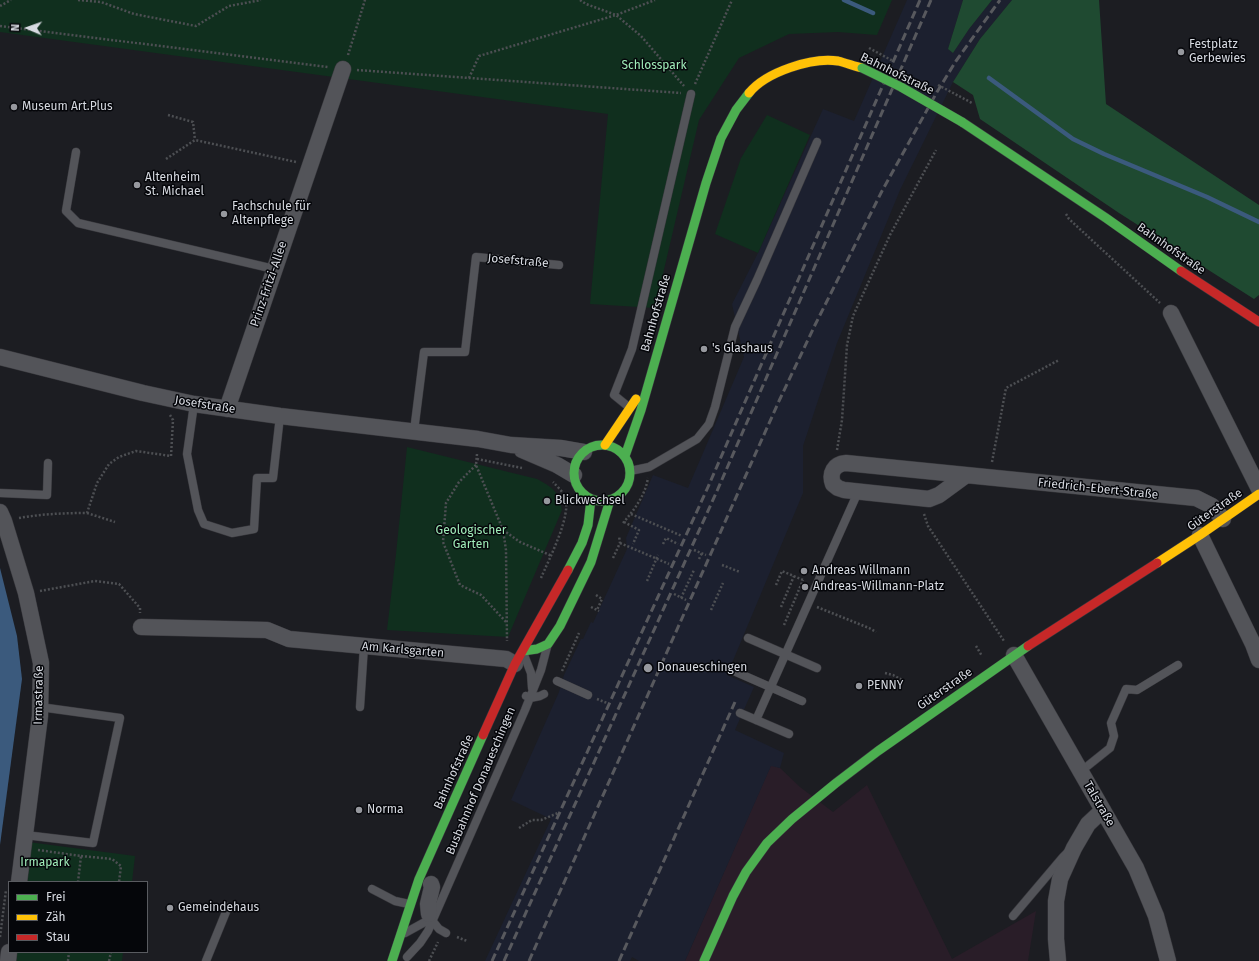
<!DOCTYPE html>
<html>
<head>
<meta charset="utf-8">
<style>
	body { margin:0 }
	#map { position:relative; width:1259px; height:961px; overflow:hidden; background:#1c1d22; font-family:"Fira Sans",sans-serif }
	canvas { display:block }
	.legend { position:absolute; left:8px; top:881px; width:140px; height:72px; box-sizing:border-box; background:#05060a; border:1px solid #595b60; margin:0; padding:5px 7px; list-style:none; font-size:12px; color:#d7dae1 }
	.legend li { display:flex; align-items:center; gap:8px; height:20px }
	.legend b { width:20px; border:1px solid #595b60 }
	.north { position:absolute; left:8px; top:8px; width:40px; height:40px; -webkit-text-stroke:3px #05060a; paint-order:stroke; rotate:272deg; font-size:11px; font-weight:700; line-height:16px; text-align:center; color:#d7dae1 }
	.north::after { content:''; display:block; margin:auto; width:14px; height:18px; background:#d7dae1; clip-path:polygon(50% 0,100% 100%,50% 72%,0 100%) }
</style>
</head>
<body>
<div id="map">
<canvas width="1259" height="961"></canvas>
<ul class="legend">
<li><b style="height:5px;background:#4caf50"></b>Frei</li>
<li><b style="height:5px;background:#ffc107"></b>Zäh</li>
<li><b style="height:5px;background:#c62828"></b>Stau</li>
</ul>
<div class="north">N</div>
</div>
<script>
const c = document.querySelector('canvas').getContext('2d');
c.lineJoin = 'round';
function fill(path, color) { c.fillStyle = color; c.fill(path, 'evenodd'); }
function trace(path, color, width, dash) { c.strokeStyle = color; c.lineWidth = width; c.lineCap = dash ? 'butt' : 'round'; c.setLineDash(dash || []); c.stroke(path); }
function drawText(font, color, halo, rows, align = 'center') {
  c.font = font + ' "Fira Sans",sans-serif'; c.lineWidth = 3; c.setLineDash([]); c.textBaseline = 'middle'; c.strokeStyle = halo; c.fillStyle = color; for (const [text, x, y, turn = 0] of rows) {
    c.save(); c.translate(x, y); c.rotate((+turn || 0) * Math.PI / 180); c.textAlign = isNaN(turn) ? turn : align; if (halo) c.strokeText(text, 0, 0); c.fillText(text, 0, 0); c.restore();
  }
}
const industrial = new Path2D(`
	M771 765 780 768 800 787 833 812 867 785 952 959 1036 911 1028 961H685Z`);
const built = new Path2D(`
	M907 0H963L948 49 953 53 969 29 992 0H1012L980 39 953 82 900 190 837 343 803 446V493L727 675 754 687 735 730 784 753 780 768 771 766 685 961H639L632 957 630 961H485L551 819 511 800 559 692 564 675 581 639H583L591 622 593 623 627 549 626 538 653 475 688 488 744 357 732 304 758 253 823 109 854 121Z`);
const green = new Path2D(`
	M0 0H892L877 35 838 32 789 34 739 58 699 120 655 308 590 304 608 114 0 32Z
	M767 115 810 135 758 253 715 234 741 158Z
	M407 447 537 479C553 488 558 490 562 510L508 637 387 630 396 554Z
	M28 842 135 856 132 882H23Z
	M15 952H123L122 961H13Z`);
const forest = new Path2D(`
	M963 0H992L969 29 953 53 948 49Z
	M1012 0H1099L1106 104 1259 205V295L1254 299 1119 213 980 119 973 95 953 82 980 39Z`);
const water = new Path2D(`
	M0 568 17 636 22 679 0 845Z`);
const stream = new Path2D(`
	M844 0 873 13
	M989 78 1073 139 1104 154 1207 197 1259 222`);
const path = new Path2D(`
	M78 0 101 2 134 14 196 26 229 6 261 0
	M580 0 586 4 616 15 641 36 684 86
	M0 6 11 0
	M0 26 328 67
	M348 55 365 0
	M357 70 681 93
	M469 78 479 56 616 15 655 0
	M695 84 732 0
	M168 115 193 122 195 140
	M166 159 195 140 296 162
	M1066 214 1069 219 1160 303
	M837 450 842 420 847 345 853 316 890 235 936 150
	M477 454 476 465 503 530 506 550 507 641
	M477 459 522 468
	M992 462 1006 388 1059 360
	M476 465 459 482 446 503 443 542 460 585 481 595 507 623
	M87 513 115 522
	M631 514 682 536
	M924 514 928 526 1004 641
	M19 518C41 514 64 513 87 513L97 483 109 464 119 457 136 451 171 456 173 420 170 415
	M624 522 639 530 633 544
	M623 523C634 510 645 496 648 478
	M503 530 520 542 552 556
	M620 543 669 564
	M663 544 666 538 678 544
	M694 550 706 555
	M613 558 620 543 619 536
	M699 559 702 553
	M722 565 740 572
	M541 578C549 559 572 515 565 497 563 492 557 486 553 482
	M647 581 658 555
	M776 585 782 571 803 580
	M40 591 95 581 119 584 140 608V613
	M674 594 686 600
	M596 595 602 599 597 610
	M681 598 694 570
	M591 607 599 611
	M781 607 794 576
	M817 607 869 628 876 632
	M711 610 723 583
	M784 625 803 580
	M976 646 982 656
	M562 671 579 633
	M885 673 893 675 904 681
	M597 699 607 703
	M519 828 532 820H541L558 813
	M38 850 81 856 78 882
	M81 856 112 859 121 866 119 882
	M0 937 6 890
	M457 937 467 941
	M68 961 69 952
	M109 961 111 952
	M429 961 438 942`);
const lane = new Path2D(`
	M76 152 66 211 78 223 274 269
	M194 404 187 454 198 510 204 524 232 533 254 529 257 478H273L280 416
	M630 408 614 395 632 349 691 94
	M414 431 424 352H465L476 257 559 265
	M630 471 649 467 697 439 709 424 715 407 735 327 757 280 817 142
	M0 493 47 495 48 463
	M748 638 817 668
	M524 655 531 673 532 688
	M736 672 802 701
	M557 681 588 695
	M526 696 530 698 540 696 544 694
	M360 707 364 646
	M740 713 789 734
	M756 720 858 492
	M1080 772 1110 748 1114 736 1111 723 1126 689 1137 690 1178 665
	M25 835 93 843 120 718 40 707
	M372 889 395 901 409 904
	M1013 916 1063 857 1067 853
	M431 919 439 929 446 933
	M405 933 434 917
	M407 957 420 943 428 931 525 710 541 670 547 647
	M206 961 228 907`);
const street = new Path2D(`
	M1171 313 1259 489
	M0 357 143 393 194 404 280 416 478 439 511 445 561 448 584 452
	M227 409 343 69
	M522 450 557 465 574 475
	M965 476 939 495 929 499 844 490 838 488 833 484C829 473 834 464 846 463L1196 498 1212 506 1223 519
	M0 512 4 521 26 593 41 663 40 716 19 882
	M1200 535 1253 644 1259 660
	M141 627 267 630 289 639 506 659 515 664
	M1014 655 1136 868 1156 916 1168 961
	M429 914 428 904 432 887 431 884
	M8 961 9 952
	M1058 961 1056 939V901L1060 879 1074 848 1088 824 1103 810`);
const fast = new Path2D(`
	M962 122 1106 218 1181 271
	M574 473a28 28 0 1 1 56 0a28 28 0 1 1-56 0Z
	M625 456 641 410 706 183 721 138 736 110 749 93
	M568 570 582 543 588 525 591 499
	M523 651 537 649 548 644 560 626 591 562 610 500
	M392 961 419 879 483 735
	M704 961 733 896 746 872 767 843 792 819 836 783 878 751 1028 646`);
const slow = new Path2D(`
	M749 93C766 72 812 57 838 61 846 63 854 66 862 68
	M605 445 636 399
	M1157 563 1200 535 1259 494`);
const jam = new Path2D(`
	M1181 271 1259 322
	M1028 646 1157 563
	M483 735 515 664 568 570`);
const rail = new Path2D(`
	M492 961 708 487 920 0
	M504 961 717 491 931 0
	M529 961 779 401 815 325 882 191 937 92 956 61 1000 0
	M619 961 735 702`);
const pathBridge = new Path2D(`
	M869 48 893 61
	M938 85 972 103`);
const fastBridge = new Path2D(`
	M862 68 901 87 962 122`);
const markers = [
	[1181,52,4,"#96989e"],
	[14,107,4,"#96989e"],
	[137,185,4,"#96989e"],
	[224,214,4,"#96989e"],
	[704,349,4,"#96989e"],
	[547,501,4,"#96989e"],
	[804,571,4,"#96989e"],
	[805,587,4,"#96989e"],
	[648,668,5,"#96989e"],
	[859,686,4,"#96989e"],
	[359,810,4,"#96989e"],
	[170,908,4,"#96989e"]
];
const poiNames = [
	["Festplatz",1189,45],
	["Gerbewies",1189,59],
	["Museum Art.Plus",22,107],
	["Altenheim",145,178],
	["St. Michael",145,192],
	["Fachschule für",232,207],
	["Altenpflege",232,221],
	["'s Glashaus",712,349],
	["Blickwechsel",555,501],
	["Andreas Willmann",812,571],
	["Andreas-Willmann-Platz",813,587],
	["Donaueschingen",657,668],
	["PENNY",867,686],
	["Norma",367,810],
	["Gemeindehaus",178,908]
];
const parkNames = [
	["Schlosspark",654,66],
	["Geologischer",471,531],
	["Garten",471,545],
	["Irmapark",45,863]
];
const streetNames = [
	["Bahnhofstraße",897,74,26],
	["Bahnhofstraße",1171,249,35],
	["Josefstraße",518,261,5],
	["Prinz-Fritzi-Allee",269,284,-71],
	["Bahnhofstraße",656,313,-74],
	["Josefstraße",205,405,9],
	["Friedrich-Ebert-Straße",1098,489,6],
	["Güterstraße",1215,510,-35],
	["Am Karlsgarten",403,650,5],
	["Güterstraße",945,689,-35],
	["Irmastraße",39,695,-89],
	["Bahnhofstraße",454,772,-66],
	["Busbahnhof Donaueschingen",481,781,-67],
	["Talstraße",1099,804,60]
];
fill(industrial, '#291d28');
fill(built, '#1c202f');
fill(green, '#102f1e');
fill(forest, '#1f4a31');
fill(water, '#3b5a7d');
trace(stream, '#3b5a7d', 4.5);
trace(lane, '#39393e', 9);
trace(street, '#39393e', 17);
trace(fast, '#39393e', 10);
trace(slow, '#39393e', 10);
trace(jam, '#39393e', 10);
trace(path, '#4d4f53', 2.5, [2, 2]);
trace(lane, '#535459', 8);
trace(street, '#535459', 16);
trace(fast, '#4caf50', 9);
trace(slow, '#ffc107', 9);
trace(jam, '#c62828', 9);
trace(rail, '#58595e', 3, [8, 4]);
trace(fastBridge, '#39393e', 10, []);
trace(pathBridge, '#4d4f53', 2.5, [2, 2]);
trace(fastBridge, '#4caf50', 9);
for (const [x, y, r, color] of markers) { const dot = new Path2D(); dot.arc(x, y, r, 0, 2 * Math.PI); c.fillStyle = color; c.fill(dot); trace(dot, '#05060a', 1.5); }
drawText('12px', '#d7dae1', '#05060a', poiNames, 'left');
drawText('12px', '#9febb8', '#05060a', parkNames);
drawText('12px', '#d7dae1', '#05060a', streetNames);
</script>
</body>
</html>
